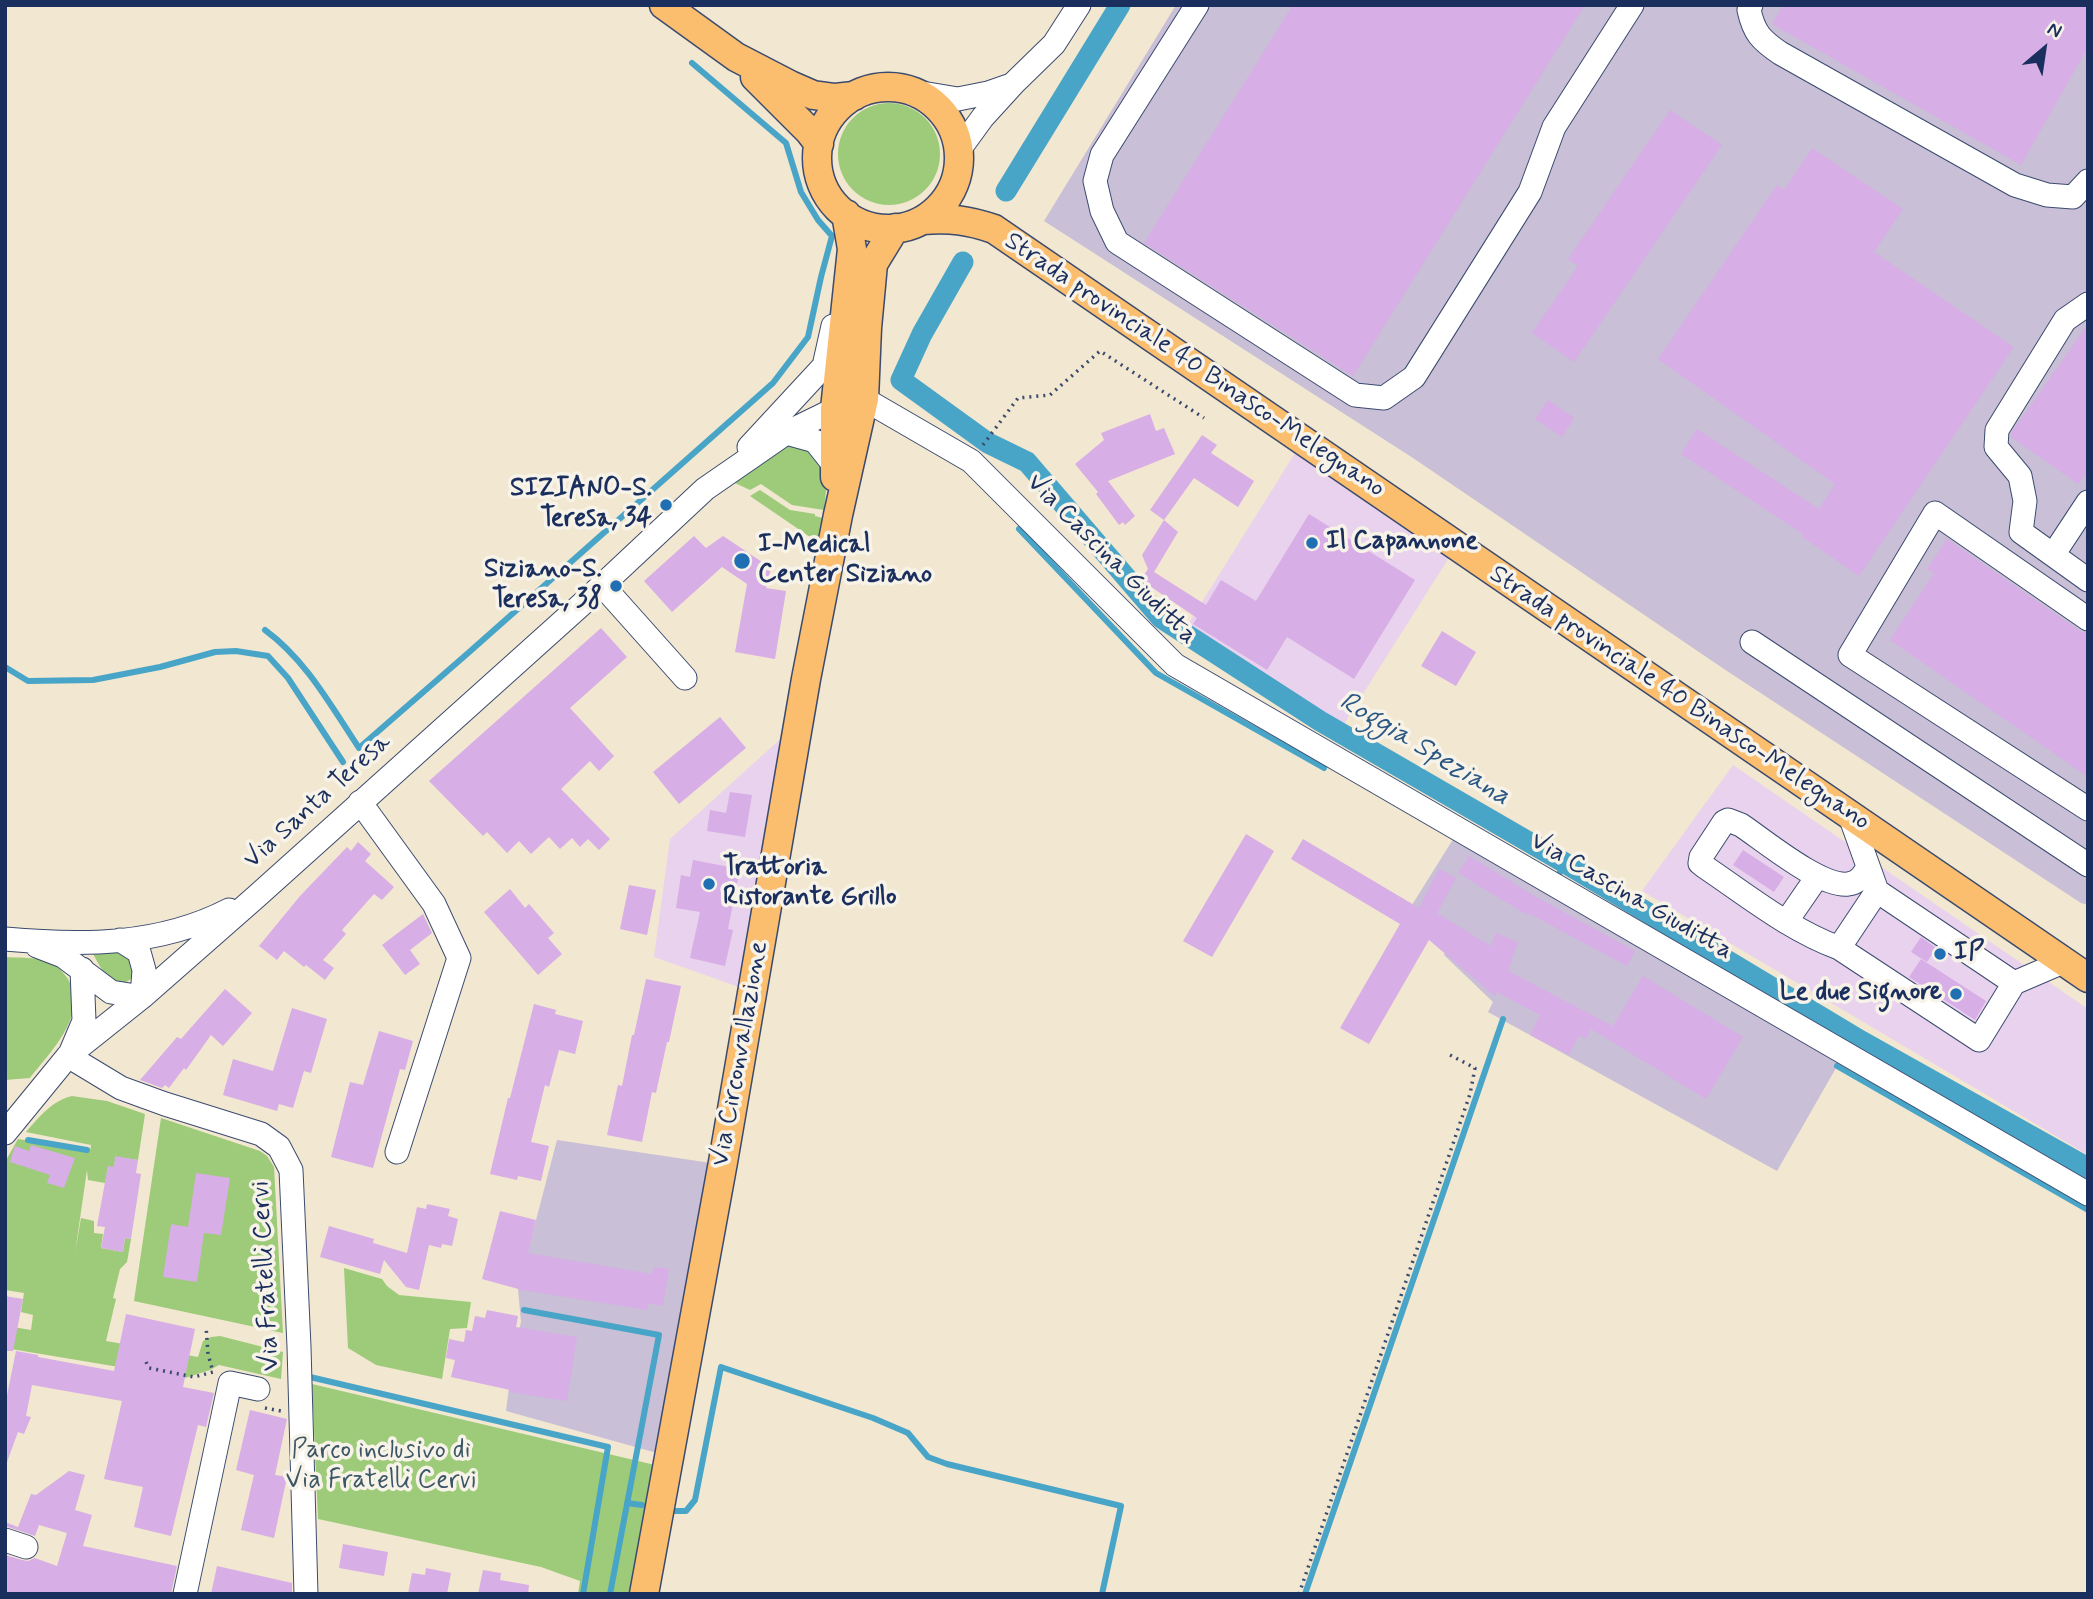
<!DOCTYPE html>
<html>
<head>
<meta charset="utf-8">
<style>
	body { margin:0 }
	#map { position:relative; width:2093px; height:1599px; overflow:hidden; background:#f2e7d0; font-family:Mynerve,sans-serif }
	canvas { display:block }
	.frame { position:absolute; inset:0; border:7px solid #1b2f5e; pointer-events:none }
	.north { position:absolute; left:2009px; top:14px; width:70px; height:70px; -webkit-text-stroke:5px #f7f3e8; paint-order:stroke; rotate:29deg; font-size:19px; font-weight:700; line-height:28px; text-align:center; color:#1b2f5e }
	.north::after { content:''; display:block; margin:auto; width:24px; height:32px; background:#1b2f5e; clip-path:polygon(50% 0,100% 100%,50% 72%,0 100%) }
</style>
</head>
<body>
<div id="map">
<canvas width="2093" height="1599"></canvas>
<div class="frame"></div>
<div class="north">N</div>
</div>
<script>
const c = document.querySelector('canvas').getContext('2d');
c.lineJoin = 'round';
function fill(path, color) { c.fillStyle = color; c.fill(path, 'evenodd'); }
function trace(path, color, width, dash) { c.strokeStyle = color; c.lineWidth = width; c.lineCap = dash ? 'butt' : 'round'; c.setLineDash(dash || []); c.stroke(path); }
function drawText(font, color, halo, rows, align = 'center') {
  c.font = font + ' Mynerve,sans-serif'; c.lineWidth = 7; c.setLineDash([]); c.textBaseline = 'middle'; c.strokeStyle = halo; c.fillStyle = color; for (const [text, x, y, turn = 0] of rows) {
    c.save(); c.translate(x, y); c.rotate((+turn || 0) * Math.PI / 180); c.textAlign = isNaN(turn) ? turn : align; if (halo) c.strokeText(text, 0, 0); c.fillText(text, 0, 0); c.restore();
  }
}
const built = new Path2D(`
	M1297 450 1450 556 1344 724 1187 626Z
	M787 733 739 987 654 957 670 839Z
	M1733 765 2088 1009V1155L1642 891Z`);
const industrial = new Path2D(`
	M1176 5H2088V905L2081 903 1724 669 1413 458 1044 221Z
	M1457 833 1840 1061 1777 1171 1488 1012 1493 1002 1444 955 1449 941 1407 913Z
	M557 1140 711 1163 657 1453 506 1411 513 1356 521 1322 518 1289Z`);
const green = new Path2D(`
	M838 154a51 51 0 1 1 102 0a51 51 0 1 1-102 0Z
	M788 443 819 452 827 481 824 510 792 505 761 484 750 490 735 483 774 449Z
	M760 490 790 510 815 514V516L823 518 817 556 803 552 810 537 750 496Z
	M121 950 133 957V977C113 996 101 968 93 954Z
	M5 957C17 958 31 957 43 960 54 963 62 970 68 979 89 1015 50 1052 30 1078L5 1080Z
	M72 1096 107 1101 145 1114 138 1160 116 1157 114 1167H108L105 1183 88 1180 87 1170 75 1253 81 1218 94 1221V1233L103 1234 101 1248 123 1252 125 1238 131 1239 127 1262 120 1269 113 1298 116 1299 106 1341 198 1357 203 1341 211 1337 220 1336 283 1352 281 1379 219 1365 210 1370 185 1378 5 1348 13 1327 31 1330 33 1315 21 1312 24 1293 5 1290V1162L18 1139 90 1151 91 1145 26 1132C40 1116 52 1101 72 1096Z
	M161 1118 260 1151 267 1156 274 1167 283 1333 134 1301Z
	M344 1268 382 1279 387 1286 399 1295 471 1302 467 1328 450 1329 442 1379 376 1365 348 1348Z
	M312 1384 655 1465 631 1594H578L580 1581 541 1567 318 1519Z`);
const stream = new Path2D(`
	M1019 529 1156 673 1324 768
	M265 630C306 660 331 706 359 748L467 654 773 383 808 337 821 277 832 236 818 220 801 192 786 143 692 63
	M5 667 28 681 93 680 160 667 215 652 236 651 268 656 288 678 343 762
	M1559 874 1565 863
	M1837 1066 2088 1210
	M28 1140 87 1150
	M524 1310 659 1335 610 1594
	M310 1377 608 1447 583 1594
	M627 1503 642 1505
	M675 1511H686L695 1500 721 1367 873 1418 908 1433 928 1457 947 1464 1121 1506 1102 1594
	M1305 1594 1503 1019`);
const canal = new Path2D(`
	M1006 191 1120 5
	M963 262 922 334 901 380 988 443 1027 462 1161 618 1320 721 1565 863 1861 1041 2088 1168`);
const building = new Path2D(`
	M1293 5H1585L1353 376 1144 243Z
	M1783 5H2088V47L2021 165 1772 24Z
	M1670 110 1722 145 1574 362 1532 333 1578 266 1568 259Z
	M1812 148 1903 209 1874 252 2014 347 1859 576 1801 536 1803 534 1681 454 1697 429 1819 509 1835 484 1658 359 1777 185 1784 190Z
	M2088 324V471L2078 484 2011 437 2012 432Z
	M1548 400 1574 418 1562 437 1535 419Z
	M1150 414 1156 431 1164 428 1175 454 1108 481 1135 516 1125 525 1123 522 1119 525 1096 494 1098 492 1075 464 1104 440 1101 433Z
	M1202 435 1217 445 1211 453 1254 481 1238 507 1194 478 1164 520 1150 510Z
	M1309 514 1415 580 1354 679 1287 637 1267 670 1193 624 1197 618 1141 580 1148 569 1142 555 1164 520 1178 532 1154 572 1206 605 1221 580 1256 601Z
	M694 536 706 548 723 536 771 568 766 588 786 591 775 659 735 652 747 584 722 567 672 612 644 581Z
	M1947 539 2080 631 2088 634V777L1890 640 1934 573 1927 569Z
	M601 628 627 657 570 708 614 756 599 771 590 761 561 789 610 839 599 850 588 839 580 847 572 838 560 849 549 837 531 854 519 841 507 853 487 832 483 836 429 781Z
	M1442 631 1476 652 1456 686 1421 666Z
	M720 717 746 748 679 804 653 772Z
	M730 792 752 795 745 837 707 831 710 810 726 813Z
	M1246 834 1274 851 1212 957 1183 941Z
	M1303 839 1419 908 1439 869 1456 878 1437 913 1491 946 1496 933 1518 942 1508 971 1613 1026 1643 976 1743 1037 1706 1099 1591 1029 1586 1039 1579 1035 1569 1055 1530 1035 1540 1015 1497 992 1495 996 1429 940 1369 1044 1340 1028 1400 924 1291 859Z
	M358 842 371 854 365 861 394 887 382 900 374 894 342 930 346 934 323 960 334 968 325 980 306 965 304 967 284 951 277 960 259 946 300 896 347 847 351 851Z
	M1743 850 1784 877 1774 892 1733 865Z
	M1469 856 1538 898 1635 951 1627 966 1528 913 1527 915 1458 873Z
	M693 860 740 869 728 929 733 930 725 966 690 958 700 912 676 908 681 875 690 877Z
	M629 885 656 890 647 935 620 929Z
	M510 889 525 908 529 904 554 933 548 938 562 954 538 975 484 912Z
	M423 914 432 933 410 950 420 964 405 975 382 945Z
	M1921 937 1936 948 1927 962 1911 952Z
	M1921 959 1986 1001 1975 1020 1909 977Z
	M646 979 681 986 669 1042H667L656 1093 652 1092 642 1142 607 1135 618 1085 622 1086 632 1035H634Z
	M225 989 252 1013 223 1046 211 1035 186 1070 184 1068 169 1088 165 1085 162 1088 140 1080 177 1037 181 1039Z
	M534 1004 556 1010 555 1014 583 1021 575 1054 559 1050 549 1087 545 1085 531 1142 549 1146 541 1181 518 1176 517 1180 490 1174 508 1098H510Z
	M292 1008 327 1019 311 1073 304 1071 293 1108 279 1104 277 1111 223 1095 233 1059 273 1071Z
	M379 1031 413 1041 405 1070 400 1069 373 1168 331 1157 350 1082 363 1085Z
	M31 1145 75 1158 64 1188 47 1183 50 1175 10 1162 15 1146 29 1151Z
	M115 1156 138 1160 136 1173 141 1174 131 1239 125 1238 123 1252 101 1248 105 1227 97 1226 108 1166 114 1167Z
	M196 1173 230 1178 221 1235 204 1233 197 1282 163 1277 171 1224 188 1227Z
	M427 1204 450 1209 448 1216 458 1219 452 1246 442 1244 441 1248 429 1245 419 1290 406 1287 384 1260 380 1274 320 1257 329 1226 374 1239 373 1243 407 1253 417 1207 426 1209Z
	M500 1211 536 1220 528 1253 652 1274 654 1267 669 1269 663 1306 648 1303 647 1310 522 1290 482 1279Z
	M5 1296 23 1299 13 1351H5Z
	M487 1310 518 1316 516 1327 577 1337 567 1401 509 1392 510 1390 451 1377 455 1360 446 1358 449 1339 464 1342 466 1330 472 1331 475 1316 485 1318Z
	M126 1314 195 1329 183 1387 214 1393 206 1427 198 1425 171 1536 134 1527 143 1487 104 1479 122 1401 32 1385 26 1416 31 1417 24 1434 18 1432 7 1462 5 1461V1405L16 1351 38 1355V1357L114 1371Z
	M250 1410 287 1419 275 1475 287 1477 274 1538 241 1530 254 1475 236 1470Z
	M69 1471 85 1475 75 1510 92 1515 83 1546 177 1566 171 1594H5V1555L22 1560 28 1561 35 1558 57 1566 67 1533 39 1525 35 1536 5 1526V1522L18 1527 31 1494 36 1495Z
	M343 1544 388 1552 384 1576 339 1568Z
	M217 1566 292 1583V1594H211Z
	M426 1568 451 1573 447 1594H408L412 1573 425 1575Z
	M483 1570 501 1573 500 1580 529 1585 528 1594H478Z`);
const path = new Path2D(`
	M983 445 1018 398 1050 395 1100 351 1204 418
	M146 1362 149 1368 194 1377 213 1372 208 1354 206 1326
	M265 1408 281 1411
	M1299 1594 1470 1094 1475 1068 1450 1055`);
const minor = new Path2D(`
	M1197 5 1102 155 1095 181 1102 211 1117 242 1355 395 1384 398 1414 377 1530 192 1554 127 1632 5
	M1751 5 1749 10C1754 33 1761 40 1780 53L2015 185 2047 195 2073 197 2088 181
	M916 92 958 99 988 93 1011 85
	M959 150 983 117 1014 83 1054 44 1079 5
	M2088 304 2065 320 1997 430 1996 447 2020 476 2025 501 2021 532 2088 580
	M864 399 971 461 1175 665 2088 1194
	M786 433 815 441 834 465
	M749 447 824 366 833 326
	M2053 555 2088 502
	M602 585 685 678
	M2088 619 1935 513 1850 655 2088 809
	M1752 642 2088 865
	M360 802 434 904 459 958 397 1152
	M1850 816 1877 891 2014 983 2063 962
	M1877 891 1839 948 1979 1040 2014 983
	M1786 922 1817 877
	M5 939C82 946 159 946 229 910
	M120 940 139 952 144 970 142 997
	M37 946 63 956 111 992 142 997
	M1839 948C1790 930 1748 896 1705 867L1700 863 1701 857 1724 822 1728 820 1741 825C1765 841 1820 887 1848 884 1858 883 1863 876 1868 867
	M70 1054 84 1021 82 969
	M68 1056 121 1088 165 1104 261 1134 279 1147 291 1170 299 1347 306 1594
	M5 1133 68 1056 142 997 257 896 581 605 705 489 786 433 835 409 844 397
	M5 1540 26 1547
	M185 1594 230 1383 258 1389`);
const major = new Path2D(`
	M664 5 736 57 790 85 813 95 835 98 854 96
	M755 77 809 131 819 144
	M817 158a71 71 0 1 1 142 0a71 71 0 1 1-142 0Z
	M923 220C950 218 968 220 994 229L2088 978
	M835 477V409L852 249 846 214
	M644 1594 723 1162 806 679 838 515 864 399 867 328 873 264 895 228`);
const markers = [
	[666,505,7,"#1f6fb2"],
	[1312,543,7,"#1f6fb2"],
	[742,561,9,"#1f6fb2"],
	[616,586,7,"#1f6fb2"],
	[709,884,7,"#1f6fb2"],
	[1940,954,7,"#1f6fb2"],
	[1956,994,7,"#1f6fb2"]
];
const streetNames = [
	["Strada provinciale 40 Binasco-Melegnano",1194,366,34],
	["Via Cascina Giuditta",1111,560,45],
	["Strada provinciale 40 Binasco-Melegnano",1679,699,34],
	["Via Santa Teresa",318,802,-42],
	["Via Cascina Giuditta",1631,897,30],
	["Via Circonvallazione",741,1054,-80],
	["Via Fratelli Cervi",267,1276,-93]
];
const poiNames = [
	["SIZIANO-S.",652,490,"right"],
	["Teresa, 34",652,520,"right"],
	["Il Capannone",1326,543],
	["I-Medical",758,546],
	["Center Siziano",758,576],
	["Siziano-S.",602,571,"right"],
	["Teresa, 38",602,601,"right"],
	["Trattoria",723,869],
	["Ristorante Grillo",723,899],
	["IP",1954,954],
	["Le due Signore",1942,994,"right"]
];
const parkNames = [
	["Parco inclusivo di",381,1452],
	["Via Fratelli Cervi",381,1482]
];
const waterNames = [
	["Roggia Speziana",1424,750,31]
];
fill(built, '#e9d2ed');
fill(industrial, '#c9bfd7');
fill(green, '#9dcb79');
trace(stream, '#49a5c7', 6);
trace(canal, '#49a5c7', 21);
fill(building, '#d7aee5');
trace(minor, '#3b4b6f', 25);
trace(major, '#3b4b6f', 31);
trace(path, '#3b4b6f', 3.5, [2, 5]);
trace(minor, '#fff', 23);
trace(major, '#fbbd6e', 28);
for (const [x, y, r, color] of markers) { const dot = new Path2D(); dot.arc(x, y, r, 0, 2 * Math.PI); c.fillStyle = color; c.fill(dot); trace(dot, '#f7f3e8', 2.5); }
drawText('26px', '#1b2f5e', '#f7f3e8', streetNames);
drawText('bold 26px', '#1b2f5e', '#f7f3e8', poiNames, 'left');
drawText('26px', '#3c5665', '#f7f3e8', parkNames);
drawText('italic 28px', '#2b5883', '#f7f3e8', waterNames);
</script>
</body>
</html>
